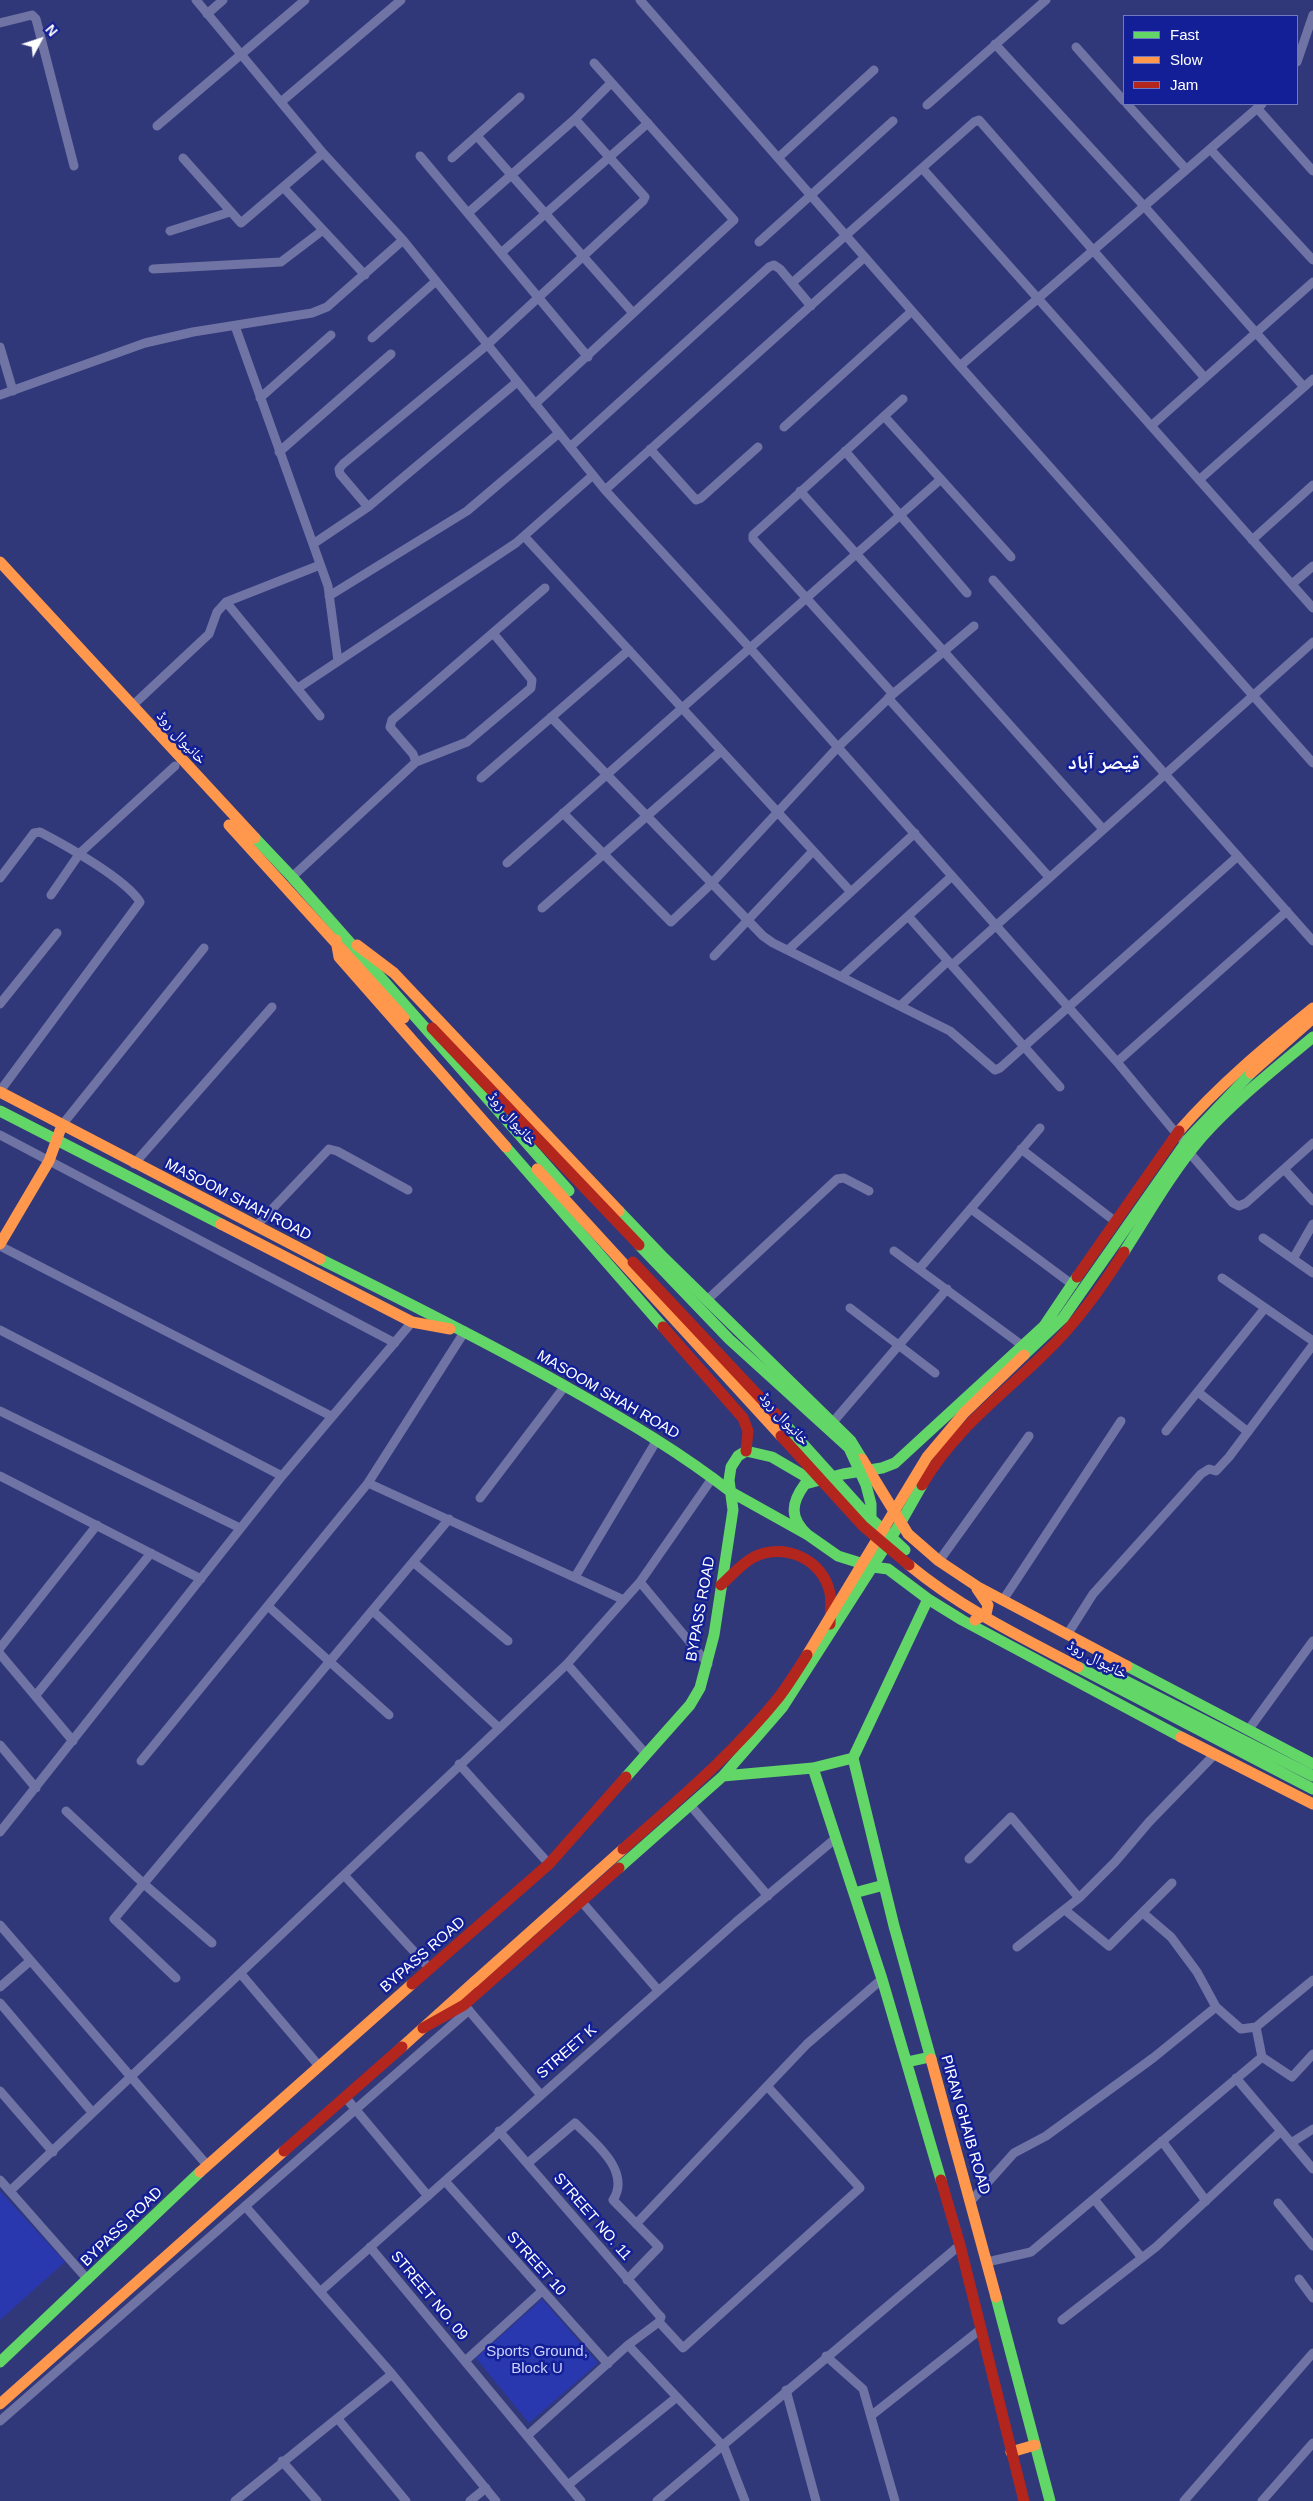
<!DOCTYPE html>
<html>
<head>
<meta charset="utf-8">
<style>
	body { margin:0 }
	#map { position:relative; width:1313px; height:2501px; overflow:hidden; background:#313879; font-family:Arial,sans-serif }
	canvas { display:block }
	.legend { position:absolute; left:1123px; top:15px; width:175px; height:90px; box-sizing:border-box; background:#131f97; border:1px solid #7179c1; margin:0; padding:6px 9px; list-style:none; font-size:15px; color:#fff }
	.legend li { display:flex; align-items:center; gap:10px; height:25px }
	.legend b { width:25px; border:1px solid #7179c1 }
	.north { position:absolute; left:15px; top:15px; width:50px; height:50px; -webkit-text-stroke:4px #131f97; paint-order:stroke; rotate:50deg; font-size:14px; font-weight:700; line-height:20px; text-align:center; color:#fff }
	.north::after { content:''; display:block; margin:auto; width:18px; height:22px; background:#fff; clip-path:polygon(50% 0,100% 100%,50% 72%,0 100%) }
</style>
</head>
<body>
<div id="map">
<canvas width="1313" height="2501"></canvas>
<ul class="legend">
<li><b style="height:6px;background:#63d668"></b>Fast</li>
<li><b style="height:6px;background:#ff974d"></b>Slow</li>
<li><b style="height:6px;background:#b3261e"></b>Jam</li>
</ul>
<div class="north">N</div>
</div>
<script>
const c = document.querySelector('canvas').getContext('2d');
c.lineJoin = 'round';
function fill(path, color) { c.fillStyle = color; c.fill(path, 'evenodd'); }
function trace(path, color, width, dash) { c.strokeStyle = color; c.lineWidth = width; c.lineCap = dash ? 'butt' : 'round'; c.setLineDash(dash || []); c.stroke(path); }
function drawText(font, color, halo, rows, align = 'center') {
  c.font = font + ' Arial,"Noto Naskh Arabic",sans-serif'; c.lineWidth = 5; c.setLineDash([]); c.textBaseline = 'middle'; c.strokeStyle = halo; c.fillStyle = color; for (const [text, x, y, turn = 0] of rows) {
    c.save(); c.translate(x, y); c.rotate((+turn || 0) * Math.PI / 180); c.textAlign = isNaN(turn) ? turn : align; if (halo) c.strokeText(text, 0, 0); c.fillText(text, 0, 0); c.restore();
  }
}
const green = new Path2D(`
	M0 2191 65 2262 0 2320Z
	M542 2299 598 2363 529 2423 476 2358Z`);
const street = new Path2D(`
	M196 0 323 153 403 240 605 490 749 647 952 876 1117 1062 1180 1138
	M640 0 960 366 1313 763
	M207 14 223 0
	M0 23 32 15 36 19 74 166
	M995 44 1144 206 1304 387
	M1076 47 1124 101
	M1297 62 1313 15
	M281 102 401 0
	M1127 104 1186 169
	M927 105 1046 0
	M1257 108 1313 171
	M157 126 305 0
	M477 136 633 313
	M1210 149 1313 260
	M420 156 588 357
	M183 158 241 223 323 153
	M452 158 520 97
	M778 158 874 70
	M922 168 1313 608
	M283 187 365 275
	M468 213 575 119 611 83
	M170 231 230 212
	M759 242 893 121
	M501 253 648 123
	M153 269 281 262 323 230
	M792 283 974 122 979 120 1205 378
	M235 326 328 586 338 661
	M372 338 436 281
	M0 347 13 391
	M960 366 1262 104
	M0 395 145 343 193 332 312 313 327 307 403 240
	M260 398 331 335
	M535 404 734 220 594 63
	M884 416 1011 557
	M1151 426 1313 282
	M784 427 912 311
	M570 447 769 267 774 265 780 269 811 306
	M650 449 696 500 701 498 758 447
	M845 451 967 593
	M279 452 391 354
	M1199 480 1313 379
	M605 490 865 257
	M800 491 1103 829
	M368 507 340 474 339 469 343 464 487 345 643 201 645 197 575 119
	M524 536 851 892
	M1252 540 1313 485
	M313 544 368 507 517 382
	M993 580 1313 941
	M1292 584 1313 566
	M329 596 467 511 559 433
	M226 602 320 716
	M298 688 516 543 593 475
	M893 694 753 539V535L903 399
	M888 698 1049 877
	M132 706 209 634 217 612 226 602 320 565
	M551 717 763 936 773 943 950 1031 995 1070 1000 1068 1238 856
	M416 762 467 742 531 688 532 680 493 633
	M481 778 629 650
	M563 813 671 922 711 884 838 747 893 694 974 626
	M507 863 941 479
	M292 877 416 762 413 754 390 727 392 720 545 588
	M0 878 34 833 40 832C65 845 126 879 140 902L0 1091
	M51 895 80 853 175 766
	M542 908 721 751
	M908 916 1060 1087
	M788 950 915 833
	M714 956 813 851
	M952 965 1313 642
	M841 977 952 876
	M0 1004 57 933
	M900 1006 948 961
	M1117 1062 1287 911
	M62 1125 204 948
	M0 1135 395 1343
	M1021 1149 1116 1222
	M1188 1151 1233 1203 1239 1206 1246 1203 1313 1143
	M134 1164 272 1007
	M1284 1169 1313 1201
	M971 1209 1073 1285
	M256 1226 329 1149 337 1151 408 1190
	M1263 1238 1313 1273
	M0 1246 331 1416
	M894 1251 1023 1346
	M1293 1259 1313 1224
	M919 1269 1040 1128
	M1222 1278 1313 1341
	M707 1300 837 1179 844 1178 869 1191
	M850 1308 935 1373
	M0 1330 282 1476
	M1198 1392 1248 1432
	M0 1411 240 1528
	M833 1422 947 1289
	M1166 1431 1265 1308
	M0 1476 201 1579
	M368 1483 624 1600
	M480 1498 565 1386
	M939 1561 1029 1436
	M413 1562 508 1641
	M575 1577 657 1440
	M640 1582 708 1664
	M1003 1600 1121 1421
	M269 1607 389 1715
	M374 1612 498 1727
	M1067 1635 1093 1594 1201 1474 1209 1469 1216 1471 1229 1457 1313 1345
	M0 1648 97 1525
	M0 1654 73 1741
	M567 1664 645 1753
	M36 1695 151 1553
	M1249 1729 1313 1641
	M0 1745 36 1788
	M141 1761 368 1483 465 1331
	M459 1764 549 1864
	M691 1806 768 1896
	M66 1811 144 1884 212 1943
	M0 1832 282 1476 412 1322
	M969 1859 1011 1817 1079 1898
	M344 1875 430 1969
	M582 1902 658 1990
	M1065 1910 1109 1946 1172 1883
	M1143 1913 1171 1937 1197 1972 1216 2007
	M0 1925 207 2165
	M1017 1947 1079 1898 1115 1862 1149 1822 1214 1755
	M241 1974 319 2066
	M176 1978 114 1919 449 1519
	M0 1987 30 1961
	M0 2003 92 2112
	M466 2007 540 2094
	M1262 2057 1292 2077 1313 2054
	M1236 2078 1281 2131
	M0 2091 53 2152
	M346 2098 428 2196
	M499 2131 658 2314 661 2317 659 2322
	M1162 2141 1206 2201
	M1291 2143 1313 2129
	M528 2163 575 2123C593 2141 632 2171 613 2200L659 2247 627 2280
	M0 2180 88 2280
	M445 2181 608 2364
	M10 2191 567 1664 640 1582 713 1477
	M1094 2199 1142 2258
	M971 2201 1014 2153 1046 2136 1153 2058 1216 2007 1241 2029 1256 2027
	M1278 2203 1313 2246
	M245 2206 392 2374 496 2501
	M636 2224 807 2044 882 1979
	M370 2247 581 2501
	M987 2262 1031 2252 1262 2057 1256 2027 1313 1980
	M1299 2279 1313 2298
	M321 2291 736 1922 836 1838
	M1062 2320 1156 2247 1281 2131 1313 2169
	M659 2322 683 2348 860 2188 767 2086
	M628 2345 724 2447 745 2501
	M826 2356 863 2389 895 2501
	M465 2361 542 2291
	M786 2390 816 2501
	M872 2415 981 2329
	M338 2419 406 2501
	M0 2421 469 2010
	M527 2436 628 2345 659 2322
	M282 2461 317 2501
	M568 2485 677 2397
	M235 2501 392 2374
	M470 2501 486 2488
	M657 2501 960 2245
	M1184 2501 1313 2353
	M1262 2501 1313 2443`);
const fast = new Path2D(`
	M255 838 292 877 569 1191
	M0 1111 221 1224
	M506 1147 663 1327
	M619 1211 664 1258 851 1441 862 1459
	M1124 1252C1149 1213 1172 1172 1202 1137 1235 1100 1275 1069 1313 1037
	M320 1259C405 1301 489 1343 572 1390 627 1421 681 1453 731 1492
	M731 1492 808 1535 838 1556 873 1567 888 1569 928 1599 962 1620 1181 1737
	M808 1535C789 1518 791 1503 805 1484L843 1474 882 1468 895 1463 1044 1326 1077 1277
	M1127 1666 1313 1764
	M853 1758 894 1926 931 2059
	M813 1768 882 1979 941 2180
	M723 1776 813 1768 853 1758 928 1599
	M626 1777 690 1705 700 1688 714 1635 733 1510 729 1480 731 1467 738 1456 746 1451 772 1457 813 1481
	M619 1868 723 1776 782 1708 901 1522 922 1485
	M854 1893 884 1885
	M907 2062 930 2057
	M996 2297 1050 2501
	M0 2362 200 2172`);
const slow = new Path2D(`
	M0 562 255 838
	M229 825 404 1018
	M336 940 339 957 506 1147
	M357 945 394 973 619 1211
	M0 1092 320 1259
	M1179 1131C1219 1085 1266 1046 1313 1008
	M221 1224 412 1322 450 1329
	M0 1244 49 1161 62 1125
	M862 1459 908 1534 939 1561 978 1587 1127 1666
	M975 1620 986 1614 988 1605 977 1589
	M1181 1737 1313 1804
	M402 2047 474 1982
	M931 2059 996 2297
	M200 2172 412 1984
	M0 2404 284 2151
	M1011 2452 1035 2445`);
const jam = new Path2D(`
	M1077 1277 1179 1131
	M663 1327 743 1418 748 1431 746 1451
	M922 1485C954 1430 999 1398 1044 1354 1076 1324 1101 1288 1124 1252
	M721 1585C731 1576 741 1564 754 1557 784 1542 823 1559 830 1593 832 1603 830 1614 830 1624
	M412 1984 549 1864 626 1777
	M423 2028 464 2005 619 1868
	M284 2151 402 2047
	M941 2180 960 2245 1024 2501`);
const fastBridge = new Path2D(`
	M639 1245 729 1339 849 1448 866 1485 871 1504V1525
	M1024 1355 1063 1318 1189 1138 1251 1073
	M784 1423 866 1514 905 1550
	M1078 1667 1313 1789
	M1106 1671 1313 1776`);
const slowBridge = new Path2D(`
	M1251 1073 1312 1019
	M537 1169 781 1436
	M909 1565C961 1608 1019 1636 1078 1667
	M807 1655 927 1457 964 1413 1024 1355
	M474 1982 623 1849`);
const jamBridge = new Path2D(`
	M432 1028 639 1245
	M633 1262 784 1423
	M781 1436 863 1526 909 1565
	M623 1849C677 1801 734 1753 779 1697 789 1684 798 1669 807 1655`);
const streetNames = [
	["خانیوال روڈ",181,738,48],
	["خانیوال روڈ",512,1119,49],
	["MASOOM SHAH ROAD",238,1200,27],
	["MASOOM SHAH ROAD",608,1395,30],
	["خانیوال روڈ",784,1419,48],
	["BYPASS ROAD",701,1609,-80],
	["خانیوال روڈ",1097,1660,28],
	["BYPASS ROAD",423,1955,-41],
	["STREET K",567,2052,-41],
	["PIRAN GHAIB ROAD",965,2125,74],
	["STREET NO. 11",592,2217,49],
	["BYPASS ROAD",122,2227,-44],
	["STREET 10",536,2264,48],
	["STREET NO. 09",429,2296,50]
];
const parkNames = [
	["Sports Ground,",537,2352],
	["Block U",537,2369]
];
const districtNames = [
	["قیصر آباد",1104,763]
];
fill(green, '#2938af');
trace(street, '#7074a4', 9);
trace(fast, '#63d668', 11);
trace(slow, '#ff974d', 11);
trace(jam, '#b3261e', 11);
trace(fastBridge, '#63d668', 11);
trace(slowBridge, '#ff974d', 11);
trace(jamBridge, '#b3261e', 11);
drawText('15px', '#fff', '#131f97', streetNames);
drawText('15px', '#ccd1fd', '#131f97', parkNames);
drawText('bold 20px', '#fff', '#131f97', districtNames);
</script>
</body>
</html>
